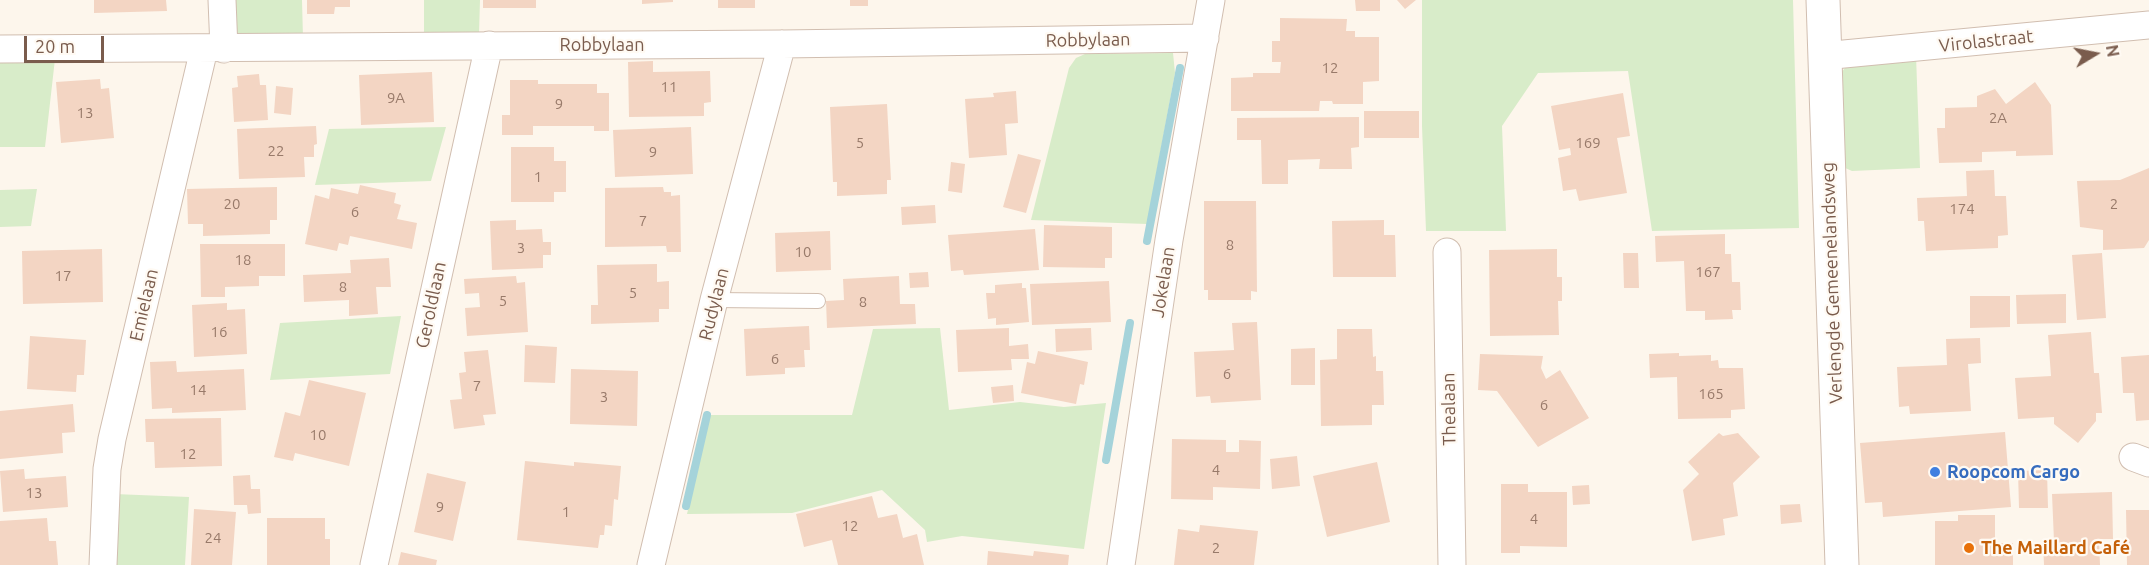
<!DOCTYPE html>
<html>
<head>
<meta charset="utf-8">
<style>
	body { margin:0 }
	#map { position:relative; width:2149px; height:565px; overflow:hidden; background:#fdf6ec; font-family:Ubuntu,sans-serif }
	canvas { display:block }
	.north { position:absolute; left:2065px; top:24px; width:60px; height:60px; -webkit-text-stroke:4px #fffaf3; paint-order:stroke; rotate:80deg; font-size:16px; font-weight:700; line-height:24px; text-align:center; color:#7a5c4d }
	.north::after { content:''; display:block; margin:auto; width:21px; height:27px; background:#7a5c4d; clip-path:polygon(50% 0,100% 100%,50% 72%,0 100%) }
	.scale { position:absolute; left:24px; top:36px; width:80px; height:27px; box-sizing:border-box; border:3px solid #7a5c4d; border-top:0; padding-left:8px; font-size:18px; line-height:21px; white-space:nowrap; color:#7a5c4d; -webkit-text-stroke:4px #fffaf3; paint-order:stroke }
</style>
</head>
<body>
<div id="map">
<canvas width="2149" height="565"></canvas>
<div class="north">N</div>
<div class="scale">20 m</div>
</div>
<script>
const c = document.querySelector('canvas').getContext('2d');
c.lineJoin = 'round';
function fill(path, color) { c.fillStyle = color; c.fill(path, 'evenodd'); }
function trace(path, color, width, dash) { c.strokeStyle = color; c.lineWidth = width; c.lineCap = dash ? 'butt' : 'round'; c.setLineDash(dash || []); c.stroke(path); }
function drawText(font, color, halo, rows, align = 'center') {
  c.font = font + ' Ubuntu,sans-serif'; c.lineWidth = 4.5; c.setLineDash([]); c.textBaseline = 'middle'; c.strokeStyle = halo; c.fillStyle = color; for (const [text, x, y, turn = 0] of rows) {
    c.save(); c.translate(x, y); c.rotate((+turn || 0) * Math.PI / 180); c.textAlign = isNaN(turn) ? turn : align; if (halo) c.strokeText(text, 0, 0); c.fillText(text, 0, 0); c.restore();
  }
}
const green = new Path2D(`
	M231 0H302L303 38 232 37Z
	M424 0H480L479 34 424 33Z
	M1422 0H1793L1799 228 1652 231 1628 71 1538 73 1502 126 1506 231H1426L1422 126Z
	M1173 53 1175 73 1147 224 1031 220 1069 68 1076 58 1085 54Z
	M1916 55 1920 168 1852 171 1843 167 1841 73 1848 64Z
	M0 59H55L45 147H0Z
	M446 127 431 181 315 185 329 129Z
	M37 189 31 226 0 227V190Z
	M401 316 390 374 270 380 280 323Z
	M940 328 949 410 1020 402 1064 407 1106 403 1084 549 962 536 927 542 925 530 882 490 792 513 687 514 710 415H852L873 329Z
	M114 494 189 497 185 565H109Z`);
const stream = new Path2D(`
	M1147 241 1180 68
	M1106 460 1130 323
	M686 506 707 415`);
const building = new Path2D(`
	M94 0H166L167 11 94 13Z
	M307 0H350V7H335L334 14H307Z
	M483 0H536V8H483Z
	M642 0H673V2L642 4Z
	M718 0H755V8H718Z
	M850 0H868V6H850Z
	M1355 0H1380V11H1356Z
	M1397 0H1416L1405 9Z
	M1280 18 1347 19 1346 31H1355V37H1379V81L1363 82V104H1333L1332 101H1320L1319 111H1231V78L1253 77V73H1280L1281 62H1272V41H1280Z
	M653 61V72L710 71 711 102 704 103V116L629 117 628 62Z
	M432 72 434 122 361 125 359 75Z
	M259 74 260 85H266L268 120 234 122 232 88 238 87 237 76Z
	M100 79 101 89 109 88 114 138 61 143 56 82Z
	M510 80H538V84H597V93H609V131H594V126H533V135H502V115H510Z
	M2035 82 2051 105 2053 155 2016 156V151L1982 152V162L1939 163 1937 128H1945V108L1977 107V96L1995 89 2006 104Z
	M276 86 293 88 291 115 274 113Z
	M1016 91 1018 123 1005 124 1007 155 969 158 965 99 994 97 993 93Z
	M1623 93 1630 136 1617 138 1627 193 1579 201 1576 189 1563 191 1558 158 1571 155 1570 148 1559 150 1551 106Z
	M887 104 891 180H887V194L837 196V182H833L830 107Z
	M1364 111H1419V138H1364Z
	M1359 117V147L1351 148 1352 169H1319L1320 159 1288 160V184H1262L1261 140H1237V118Z
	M316 126 317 144 314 145V157H304L305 177 239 179 237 129Z
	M691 127 693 174 615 177 613 130Z
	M511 147H554V161H566V192H554V202H511Z
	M1018 154 1041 160 1026 213 1003 207Z
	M951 162 965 164 962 193 948 191Z
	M2149 168V240L2144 248 2103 250V230L2080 227 2077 181 2120 180Z
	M1994 170 1995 196H2006L2008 235 1998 236V248L1926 251 1924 221H1918L1917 198 1967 196 1966 171Z
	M360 185 396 193 394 203 401 205 397 219 417 223 412 249 350 236 348 245 339 243 337 251 305 244 315 195 329 199 331 188 358 194Z
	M277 187V220H270V234L203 236V224H188L187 189Z
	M663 187 664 192H671V196L680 195 681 252H667L666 246 605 247V188Z
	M1204 201H1256L1257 292 1251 291V300H1208V290H1204Z
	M935 205 936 223 902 225 901 207Z
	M516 220V230L542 229 543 242H551V255H543V268L492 270 490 221Z
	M1384 220V235H1395L1396 277H1333L1332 221Z
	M1044 225 1112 227V258H1105V268L1043 267Z
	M1035 229 1039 270 964 275 963 270 951 271 948 235Z
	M830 231 831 270 776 272 775 233Z
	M1725 234V254H1731L1732 282H1740L1741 310H1732L1733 319 1705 320V311H1686L1684 261 1656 262 1655 236Z
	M200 244H285V276H259V286L225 287V297H201Z
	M102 249 103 302 23 304 22 251Z
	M1557 249V277H1562V301H1558L1559 335 1490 336 1489 250Z
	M1623 253H1638L1639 288H1624Z
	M2102 253 2106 318 2077 320 2072 255Z
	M389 258 391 287H376L378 314 349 316V300L304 302 303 275 351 273 350 260Z
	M657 264V282L669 281V309H659V322L591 324V305H598L597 265Z
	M928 272 929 287 910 288 909 273Z
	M516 276 517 283 525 282 528 332 467 336 465 308 480 307 479 293 465 294 464 279Z
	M899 276 900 304H915L916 324 827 328 826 301 844 300 843 279Z
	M1109 281 1111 322 1032 325 1030 284Z
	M1022 283V288H1026L1029 322 996 325V318L988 319 986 293H995V285Z
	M2066 294V323L2017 324 2016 295Z
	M1970 296H2010V327L1970 328Z
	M227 303V310L245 309 247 354 194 357 192 305Z
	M1257 322 1261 400 1211 403 1210 396 1196 397 1194 352 1234 350 1232 323Z
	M809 326 810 350H804L805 367 785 368V374L746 376 744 329Z
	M1009 328V346L1028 344 1029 359H1011L1012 370 958 372 956 330Z
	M1091 328 1092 350 1056 352 1055 329Z
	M1337 329H1372L1373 357 1376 356V371H1383L1384 405H1372V425L1321 426 1320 360 1337 359Z
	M2091 332 2094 373H2099L2102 413H2096V421L2078 443 2054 424V417L2018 419 2015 378 2051 376 2048 335Z
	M30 336 86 340 84 375H77L76 392 27 389Z
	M1980 338 1981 363 1968 364 1971 411 1910 414 1909 406 1899 407 1897 367 1947 365 1946 339Z
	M525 345 557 347 555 383 524 382Z
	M1315 348V385H1291V349Z
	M488 350 496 414 483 415 485 425 454 429 450 400 462 399 459 373 466 372 464 352Z
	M1038 351 1088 362 1084 385 1080 384 1076 404 1021 393 1027 362 1035 364Z
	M1679 353V356L1711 355V361L1718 360 1719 368H1743L1745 409 1731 410V418L1678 419 1677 377 1650 378 1649 354Z
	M1480 354 1543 356 1541 368 1546 379 1560 370 1589 418 1538 447 1497 391 1478 390Z
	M2149 355V420L2136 421 2134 393H2123L2121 357Z
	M176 361 177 372 244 369 246 410 172 413V408L152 409 150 362Z
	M571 369 638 371 637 426 570 424Z
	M309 380 366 393 349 466 295 453 293 461 274 457 285 412 300 416Z
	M1013 385 1014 401 993 403 991 387Z
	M73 404 75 432 62 433 63 453 0 459V411Z
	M221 418 222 466 155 468 154 442H146L145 419Z
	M2005 432 2011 507 1883 517 1882 502 1865 503 1860 443Z
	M1719 433 1723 436 1738 433 1760 457 1733 483 1738 516 1723 519 1725 535 1692 541 1683 490 1699 474 1688 462Z
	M1172 439 1226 440V452H1239V440L1261 441 1260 489 1213 487V500L1171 499Z
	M1297 456 1300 486 1272 489 1270 459Z
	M525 461 574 466V462L621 466 618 500 614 499 612 526 605 525 604 535H600L598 548 517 540Z
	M1377 462 1390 522 1327 537 1313 476Z
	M24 469 25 479 66 476 68 507 3 512 0 471Z
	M2047 470 2048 508H2019L2018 471Z
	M427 473 466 482 453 541 414 532Z
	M250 475 251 489H260L261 513 248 514 247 505H234L233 476Z
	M1501 484H1528V492H1567V547L1520 546V553H1501Z
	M1589 485 1590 504 1573 505 1572 486Z
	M2112 492 2113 539H2099L2100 565H2044L2043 541H2054L2052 494Z
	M872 496 878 518 897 514 903 538 917 534 924 565H838L832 540 804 547 796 514Z
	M1800 504 1802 522 1781 524 1780 505Z
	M194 509 236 512 232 565H191Z
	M2126 510H2149V565H2127Z
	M1958 515H1995V543H2013V565H1935V521H1958Z
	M47 518 49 541H56L58 565H0V521Z
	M267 518H325V539H330V565H267Z
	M1200 525 1258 531 1254 565H1174L1178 529 1199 532Z
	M988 551 1033 556 1034 551 1069 555 1068 565H987Z
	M401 552 437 560 436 565H398Z`);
const service = new Path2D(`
	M714 300 818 301`);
const minor = new Path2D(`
	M222 0 224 49
	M0 49 782 44 1205 38
	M1823 56 2149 25
	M1447 252 1452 565
	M2133 457 2149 463
	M103 565 107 469 112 439 204 49
	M374 565 489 45
	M651 565 714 300 782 44
	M1121 565 1169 240 1211 0`);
const tertiary = new Path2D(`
	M1823 0 1842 565`);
const markers = [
	[1935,472,6,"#3f7fe0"],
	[1969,548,6,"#e8710a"]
];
const numberNames = [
	["12",1330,68],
	["11",669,87],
	["9A",396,98],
	["9",559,104],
	["13",85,113],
	["2A",1998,118],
	["5",860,143],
	["169",1588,143],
	["22",276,151],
	["9",653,152],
	["1",538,177],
	["20",232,204],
	["2",2114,204],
	["174",1962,209],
	["6",355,212],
	["7",643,221],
	["8",1230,245],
	["3",521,248],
	["10",803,252],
	["18",243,260],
	["167",1708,272],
	["17",63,276],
	["8",343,287],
	["5",633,293],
	["5",503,301],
	["8",863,302],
	["16",219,332],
	["6",775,359],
	["6",1227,374],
	["7",477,386],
	["14",198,390],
	["165",1711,394],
	["3",604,397],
	["6",1544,405],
	["10",318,435],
	["12",188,454],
	["4",1216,470],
	["13",34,493],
	["9",440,507],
	["1",566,512],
	["4",1534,519],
	["12",850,526],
	["24",213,538],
	["2",1216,548]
];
const streetNames = [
	["Robbylaan",1088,40,-1],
	["Virolastraat",1986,41,-6],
	["Robbylaan",602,45],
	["Jokelaan",1163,282,-81],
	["Verlengde Gemeenelandsweg",1832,283,-92],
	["Rudylaan",714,304,-76],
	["Emielaan",144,305,-77],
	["Geroldlaan",431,305,-78],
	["Thealaan",1449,409,-91]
];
const shopNames = [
	["Roopcom Cargo",1947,472]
];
const foodNames = [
	["The Maillard Café",1981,548]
];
fill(green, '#d8ecc9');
trace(stream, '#a5d3da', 8);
fill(building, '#f3d5c3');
trace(service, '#d1beb0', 16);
trace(minor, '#d1beb0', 29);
trace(tertiary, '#d1beb0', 35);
trace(service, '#fff', 14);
trace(minor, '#fff', 27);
trace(tertiary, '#fff', 33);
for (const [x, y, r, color] of markers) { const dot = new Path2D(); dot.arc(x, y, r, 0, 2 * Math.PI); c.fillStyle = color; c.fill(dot); trace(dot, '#fffaf3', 2); }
drawText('15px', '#987a6a', null, numberNames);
drawText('18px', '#7a5c4d', '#fffaf3', streetNames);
drawText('bold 18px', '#366cbe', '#fffaf3', shopNames, 'left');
drawText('bold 18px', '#c56008', '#fffaf3', foodNames, 'left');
</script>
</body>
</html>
